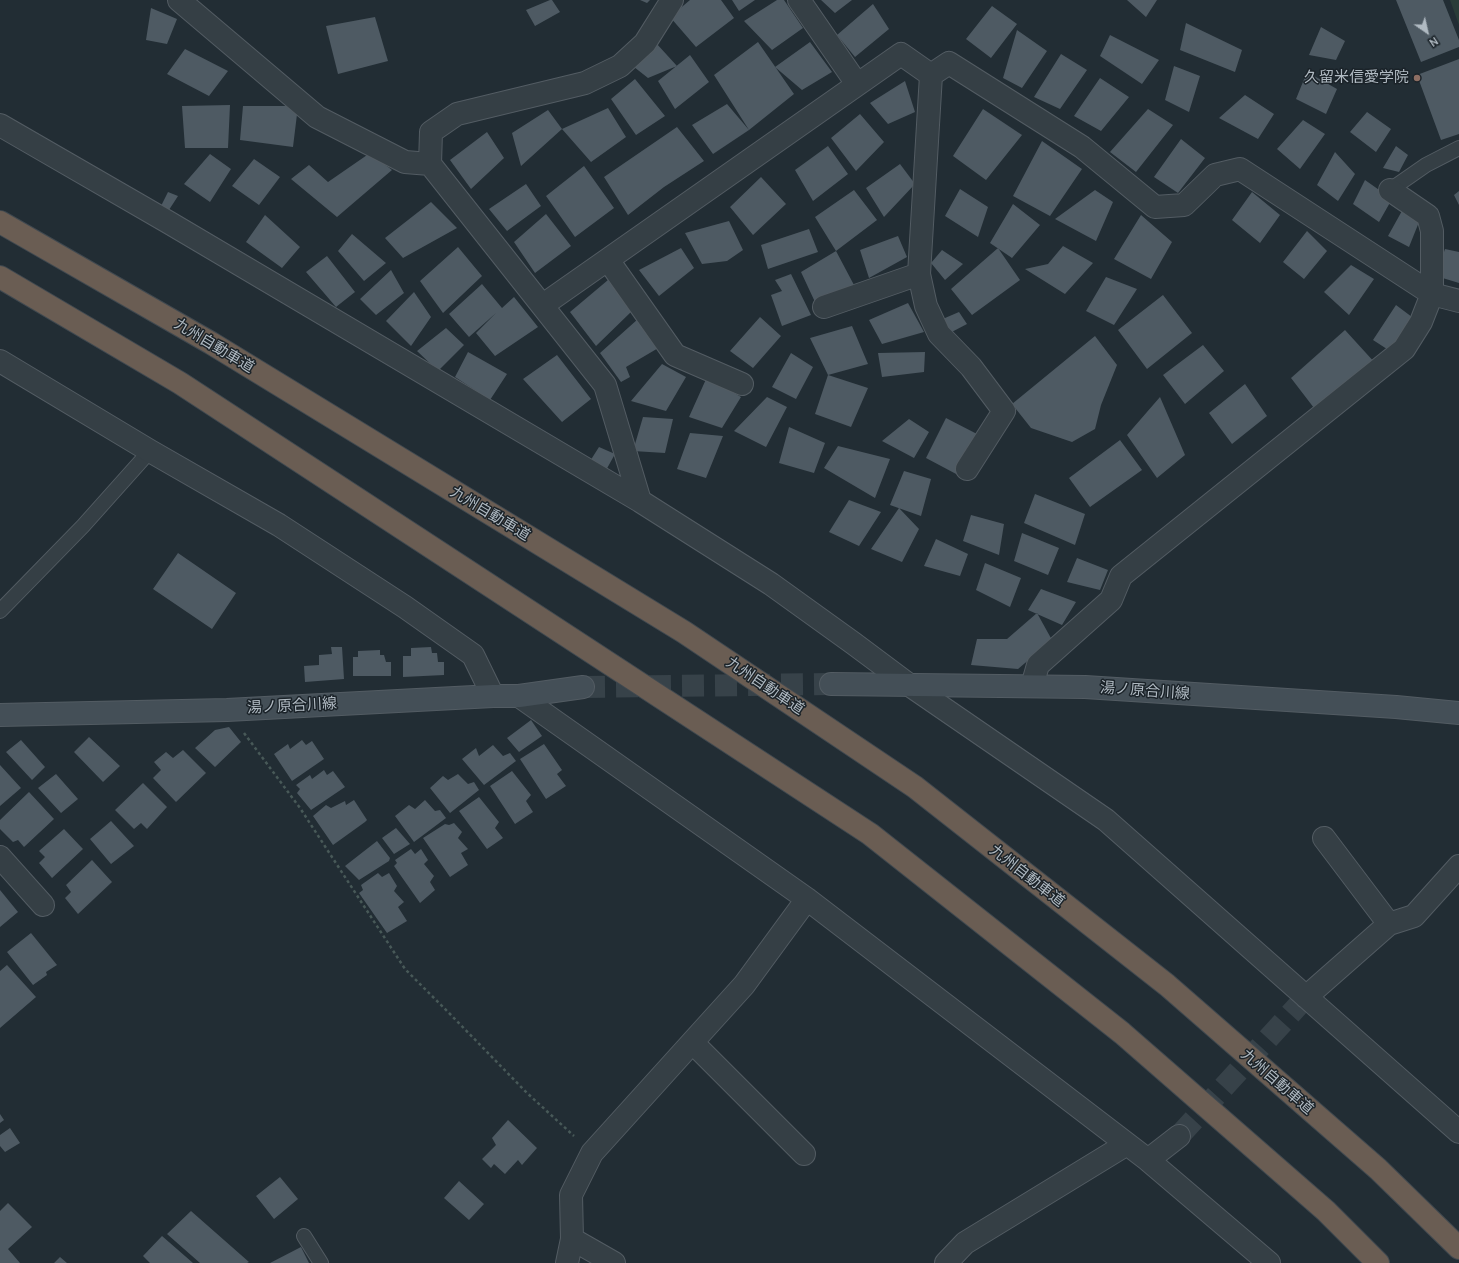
<!DOCTYPE html>
<html>
<head>
<meta charset="utf-8">
<style>
	body { margin:0 }
	#map { position:relative; width:1459px; height:1263px; overflow:hidden; background:#222d34; font-family:Cabin,sans-serif }
	canvas { display:block }
	.north { position:absolute; left:1407px; top:12px; width:40px; height:40px; -webkit-text-stroke:3px #1b2329; paint-order:stroke; rotate:146deg; font-size:11px; font-weight:700; line-height:16px; text-align:center; color:#b0bac2 }
	.north::after { content:''; display:block; margin:auto; width:14px; height:18px; background:#b0bac2; clip-path:polygon(50% 0,100% 100%,50% 72%,0 100%) }
</style>
</head>
<body>
<div id="map">
<canvas width="1459" height="1263"></canvas>
<div class="north">N</div>
</div>
<script>
const c = document.querySelector('canvas').getContext('2d');
c.lineJoin = 'round';
function fill(path, color) { c.fillStyle = color; c.fill(path, 'evenodd'); }
function trace(path, color, width, dash) { c.strokeStyle = color; c.lineWidth = width; c.lineCap = dash ? 'butt' : 'round'; c.setLineDash(dash || []); c.stroke(path); }
function drawText(font, color, halo, rows, align = 'center') {
  c.font = font + ' Cabin,"Noto Sans JP",sans-serif'; c.lineWidth = 3; c.setLineDash([]); c.textBaseline = 'middle'; c.strokeStyle = halo; c.fillStyle = color; for (const [text, x, y, turn = 0] of rows) {
    c.save(); c.translate(x, y); c.rotate((+turn || 0) * Math.PI / 180); c.textAlign = isNaN(turn) ? turn : align; if (halo) c.strokeText(text, 0, 0); c.fillText(text, 0, 0); c.restore();
  }
}
const green = new Path2D(`
	M1450 0H1459V25Z`);
const building = new Path2D(`
	M550 0H552L560 12 535 26 526 10Z
	M640 0H650L647 3Z
	M690 0H721L734 18 696 47 670 17Z
	M732 0H755L739 11Z
	M777 0H784L803 28 772 50 744 21Z
	M821 0H852L835 13Z
	M1127 0H1157L1146 17Z
	M1396 0H1443L1459 40V47L1421 62Z
	M873 4 889 29 855 57 837 35Z
	M992 6 1017 24 991 58 966 39Z
	M151 8 177 19 167 44 146 40Z
	M375 17 388 61 338 74 326 26Z
	M1186 23 1242 50 1235 72 1180 50Z
	M1321 27 1345 41 1336 60 1309 55Z
	M1017 30 1047 51 1022 88 1003 78Z
	M1110 35 1159 60 1142 84 1100 56Z
	M758 42 794 94 749 130 714 75Z
	M810 42 832 72 802 90 775 67Z
	M656 43 677 66 648 78 629 63Z
	M185 49 228 71 209 96 167 74Z
	M1061 54 1087 70 1060 109 1034 97Z
	M690 55 709 82 675 109 658 81Z
	M1459 59V134L1441 140 1417 75Z
	M1174 66 1200 76 1189 112 1165 100Z
	M1307 72 1337 89 1326 114 1296 99Z
	M1100 78 1129 97 1101 131 1074 116Z
	M635 79 665 116 636 135 611 99Z
	M905 81 915 112 888 124 870 103Z
	M1245 95 1274 114 1258 139 1219 118Z
	M727 104 749 130 713 154 692 125Z
	M230 105 228 148H185L182 106Z
	M243 106H298L293 147 240 140Z
	M608 108 626 137 591 162 562 129Z
	M983 109 1022 135 986 180 953 156Z
	M1148 109 1173 125 1136 172 1110 152Z
	M548 110 562 129 521 166 512 133Z
	M1367 112 1391 129 1376 152 1350 132Z
	M860 114 884 142 856 171 831 138Z
	M1303 120 1325 134 1300 169 1277 149Z
	M677 127 704 161 664 187 628 215 604 177Z
	M487 132 504 158 471 189 450 160Z
	M1181 139 1205 158 1178 193 1154 177Z
	M1042 141 1082 169 1050 216 1013 196Z
	M828 146 848 174 813 201 795 170Z
	M1396 146 1408 155 1399 172 1383 168Z
	M1335 152 1355 174 1338 201 1317 185Z
	M370 153 392 170 337 217 291 179 309 165 328 182Z
	M210 154 231 169 210 202 184 184Z
	M254 159 280 177 259 205 232 186Z
	M900 164 915 184 884 217 866 188Z
	M584 166 614 208 575 237 546 196Z
	M761 177 786 204 753 235 730 207Z
	M1365 180 1392 199 1379 222 1353 204Z
	M526 184 541 206 507 231 489 209Z
	M960 189 988 207 978 237 945 216Z
	M854 190 877 220 836 251 854 285 815 302 801 272 836 251 815 217Z
	M1095 190 1113 202 1096 241 1055 219Z
	M1459 191V205L1454 195Z
	M168 192 178 196 167 213 160 208Z
	M1252 192 1280 215 1260 243 1232 220Z
	M431 202 457 228 403 258 385 238Z
	M1013 204 1040 225 1012 258 990 243Z
	M1403 209 1421 217 1409 247 1388 236Z
	M546 214 571 246 535 273 514 242Z
	M265 215 300 247 282 268 246 242Z
	M1141 215 1172 242 1151 279 1114 259Z
	M729 221 743 250 727 261 702 264 685 233Z
	M809 229 818 252 768 269 761 245Z
	M1307 231 1327 251 1304 279 1283 262Z
	M352 234 386 263 364 281 338 251Z
	M898 236 907 257 869 278 860 250Z
	M1063 246 1093 263 1065 294 1025 269 1048 264Z
	M458 247 482 276 443 313 420 281Z
	M681 248 694 268 659 296 639 270Z
	M998 248 1020 280 972 315 951 289Z
	M1445 249 1459 252V283L1436 276Z
	M942 250 963 264 945 280 931 263Z
	M327 256 355 292 336 307 306 272Z
	M1351 265 1374 279 1349 315 1324 292Z
	M391 270 404 293 376 315 360 299Z
	M791 274 811 315 782 326 771 295 782 291 775 280Z
	M1106 277 1137 289 1114 325 1086 311Z
	M608 280 632 311 596 346 570 312Z
	M482 284 502 308 514 297 538 327 495 356 476 333 496 313 469 337 449 314Z
	M414 292 431 317 411 346 386 321Z
	M1163 295 1192 333 1147 369 1118 330Z
	M908 303 924 332 882 344 869 320Z
	M1396 305 1412 317 1390 351 1373 340Z
	M959 312 967 324 946 335 938 321Z
	M760 317 781 336 753 368 730 351Z
	M638 319 660 347 626 367 630 377 621 382 600 353Z
	M852 326 868 364 828 375 810 338Z
	M446 328 464 345 438 371 417 351Z
	M1345 330 1376 364 1314 408 1291 378Z
	M1095 336 1117 365 1101 405 1095 429 1072 442 1031 428 1012 404Z
	M1203 345 1224 371 1185 404 1163 375Z
	M468 352 507 374 490 400 455 377Z
	M925 352 924 372 882 377 878 353Z
	M791 353 813 367 796 399 772 387Z
	M557 355 591 399 562 422 523 379Z
	M662 364 686 377 666 411 631 401Z
	M828 375 868 388 851 427 815 414Z
	M707 377 741 397 722 428 689 417Z
	M1245 384 1267 416 1232 444 1209 413Z
	M767 397 787 407 766 447 734 431Z
	M1160 397 1185 455 1157 478 1127 435Z
	M643 417 673 419 665 453 633 451Z
	M946 418 977 434 958 475 926 458Z
	M909 419 929 432 914 458 882 441Z
	M789 427 825 443 814 473 779 463Z
	M690 433 723 436 706 478 677 469Z
	M1120 440 1142 470 1090 507 1069 478Z
	M838 446 890 459 875 498 824 468Z
	M599 447 615 454 605 472 585 469Z
	M904 471 931 479 921 516 890 505Z
	M1035 494 1085 514 1075 545 1024 523Z
	M849 500 881 512 859 546 829 532Z
	M899 508 919 529 902 562 871 549Z
	M971 515 1004 524 999 555 963 541Z
	M1022 533 1059 548 1048 575 1014 561Z
	M936 539 968 554 960 576 924 566Z
	M178 553 236 593 212 629 153 589Z
	M1077 558 1108 570 1100 590 1067 582Z
	M985 563 1021 578 1010 607 976 590Z
	M1041 589 1076 602 1062 625 1028 610Z
	M1037 613 1052 640 1018 669 971 665 977 639H1007Z
	M331 647H342L344 679 305 682 304 666 319 665V655L332 654Z
	M431 647 432 653H437L438 662H444V675L403 677V656H411V648Z
	M380 650V655H384L386 662H391V676H353V657H358V651Z
	M531 720 542 736 519 752 507 738Z
	M229 727 241 742 215 767 195 748 215 730Z
	M89 737 120 766 103 782 74 752Z
	M21 740 45 767 32 780 6 752Z
	M302 740 306 745 312 741 324 759 292 781 274 754 288 744 290 749Z
	M544 744 562 770 557 774 566 786 546 799 520 759Z
	M493 745 503 756 510 753 516 761 484 785 462 759 476 748 479 756Z
	M183 750 206 773 176 802 153 778 161 770 154 762 166 752 173 758Z
	M0 765 21 788 0 806Z
	M324 770 327 775 333 771 345 787 311 810 297 793 300 789 296 785 310 775 312 779Z
	M512 771 531 795 526 801 533 812 515 824 490 786Z
	M56 774 78 799 61 813 38 788Z
	M458 774 468 784 474 782 479 790 450 813 430 788 443 776 448 780Z
	M143 783 167 807 147 829 141 823 134 829 115 810Z
	M29 792 54 819 24 847 18 840 13 842 0 829V820Z
	M479 797 499 822 495 828 503 838 487 849 459 811Z
	M354 800 367 820 365 822 333 845 313 816 326 805 331 808 345 801 346 805Z
	M425 800 435 811 440 810 446 818 414 842 395 816 409 805 415 809Z
	M111 821 134 846 111 864 90 839Z
	M454 823 462 832 458 838 468 849 461 853 468 865 450 877 423 838 445 824 449 825Z
	M396 828 410 844 394 854 382 838Z
	M64 829 83 849 52 878 39 863 45 857 39 851Z
	M377 841 390 858 389 861 359 880 345 866Z
	M411 849 415 854 421 849 428 860 424 864 434 876 430 882 435 890 420 903 394 866 397 863 395 860Z
	M92 860 112 882 78 914 65 898 71 892 66 885Z
	M378 873 382 877 389 873 397 886 394 891 404 902 398 907 407 921 387 933 359 893 363 890 361 885Z
	M0 890 18 912 0 927Z
	M31 933 57 965 46 972 47 975 33 985 7 952Z
	M7 965 36 997 0 1028V971Z
	M0 1114 4 1120 0 1123Z
	M508 1120 537 1148 522 1165 518 1160 505 1174 494 1164 491 1168 482 1159 496 1145 492 1138Z
	M10 1128 20 1143 5 1152 0 1146V1135Z
	M280 1177 298 1199 274 1219 256 1196Z
	M459 1181 484 1204 469 1220 444 1198Z
	M8 1203 32 1227 8 1249 20 1263H0V1211Z
	M191 1211 249 1262 247 1263H200L167 1234Z
	M162 1236 193 1263H150L143 1256Z
	M301 1247 309 1263H270Z
	M60 1257 67 1263H54Z`);
const minorTunnel = new Path2D(`
	M1179 1136 1306 997`);
const secondaryTunnel = new Path2D(`
	M583 687 831 684`);
const path = new Path2D(`
	M244 733 300 808 405 969 450 1014 527 1093 574 1136`);
const service = new Path2D(`
	M1390 190 1426 165 1459 148
	M0 611 83 526 150 451
	M304 1236 321 1263`);
const minor = new Path2D(`
	M179 0 317 117 405 162 430 164 605 385 640 501
	M799 0 857 84
	M0 125 168 222 640 501 771 584 853 643 908 684 1106 820 1459 1132
	M430 164 431 132 457 114 585 83 620 66 645 43 672 0
	M608 260 675 355 742 384
	M919 274 926 306 939 334 971 367 1004 411 967 469
	M543 305 901 54 931 75 949 63 1082 147 1155 207 1184 205 1215 175 1240 169 1432 294 1459 301
	M824 307 919 274 931 75
	M0 361 150 451 279 525 405 607 473 655 493 696
	M1032 686 1038 665 1111 600 1121 576 1404 349 1421 322 1432 294V231L1428 216 1390 190
	M519 696 807 899 1148 1160 1269 1263
	M0 857 43 905
	M1389 924 1414 916 1459 866
	M1306 997 1389 924 1324 838
	M693 1043 804 1154
	M1148 1160 1179 1136
	M572 1239 614 1263
	M567 1263 572 1239 571 1195 592 1153 744 985 807 899
	M946 1263 965 1243 1127 1144`);
const secondary = new Path2D(`
	M831 684 1085 687 1396 707 1459 713
	M0 715 227 710 493 696H519L583 687`);
const motorway = new Path2D(`
	M0 222 211 343 684 632 915 787 1167 985 1378 1169 1459 1248
	M0 277 180 383 870 834 1122 1033 1326 1211 1378 1263`);
const markers = [
	[1417,78,4,"#8d6e63"]
];
const poiNames = [
	["久留米信愛学院",1409,78]
];
const streetNames = [
	["九州自動車道",214,346,31],
	["九州自動車道",490,514,31],
	["九州自動車道",765,686,34],
	["湯ノ原合川線",1145,691,4],
	["湯ノ原合川線",292,706,-3],
	["九州自動車道",1027,876,38],
	["九州自動車道",1277,1082,41]
];
fill(green, '#2a3c38');
fill(building, '#4e5a63');
trace(minorTunnel, '#374249', 22, [22, 11]);
trace(secondaryTunnel, '#374249', 22, [22, 11]);
trace(service, '#535c63', 16);
trace(minor, '#535c63', 24);
trace(secondary, '#535c63', 24);
trace(motorway, '#404950', 24);
trace(path, '#485958', 2.5, [3, 3]);
trace(service, '#353f45', 14);
trace(minor, '#353f45', 22);
trace(secondary, '#444f57', 22);
trace(motorway, '#6a5d53', 22);
for (const [x, y, r, color] of markers) { const dot = new Path2D(); dot.arc(x, y, r, 0, 2 * Math.PI); c.fillStyle = color; c.fill(dot); trace(dot, '#1b2329', 1.5); }
drawText('15px', '#b0bac2', '#1b2329', poiNames, 'right');
drawText('15px', '#b0bac2', '#1b2329', streetNames);
</script>
</body>
</html>
